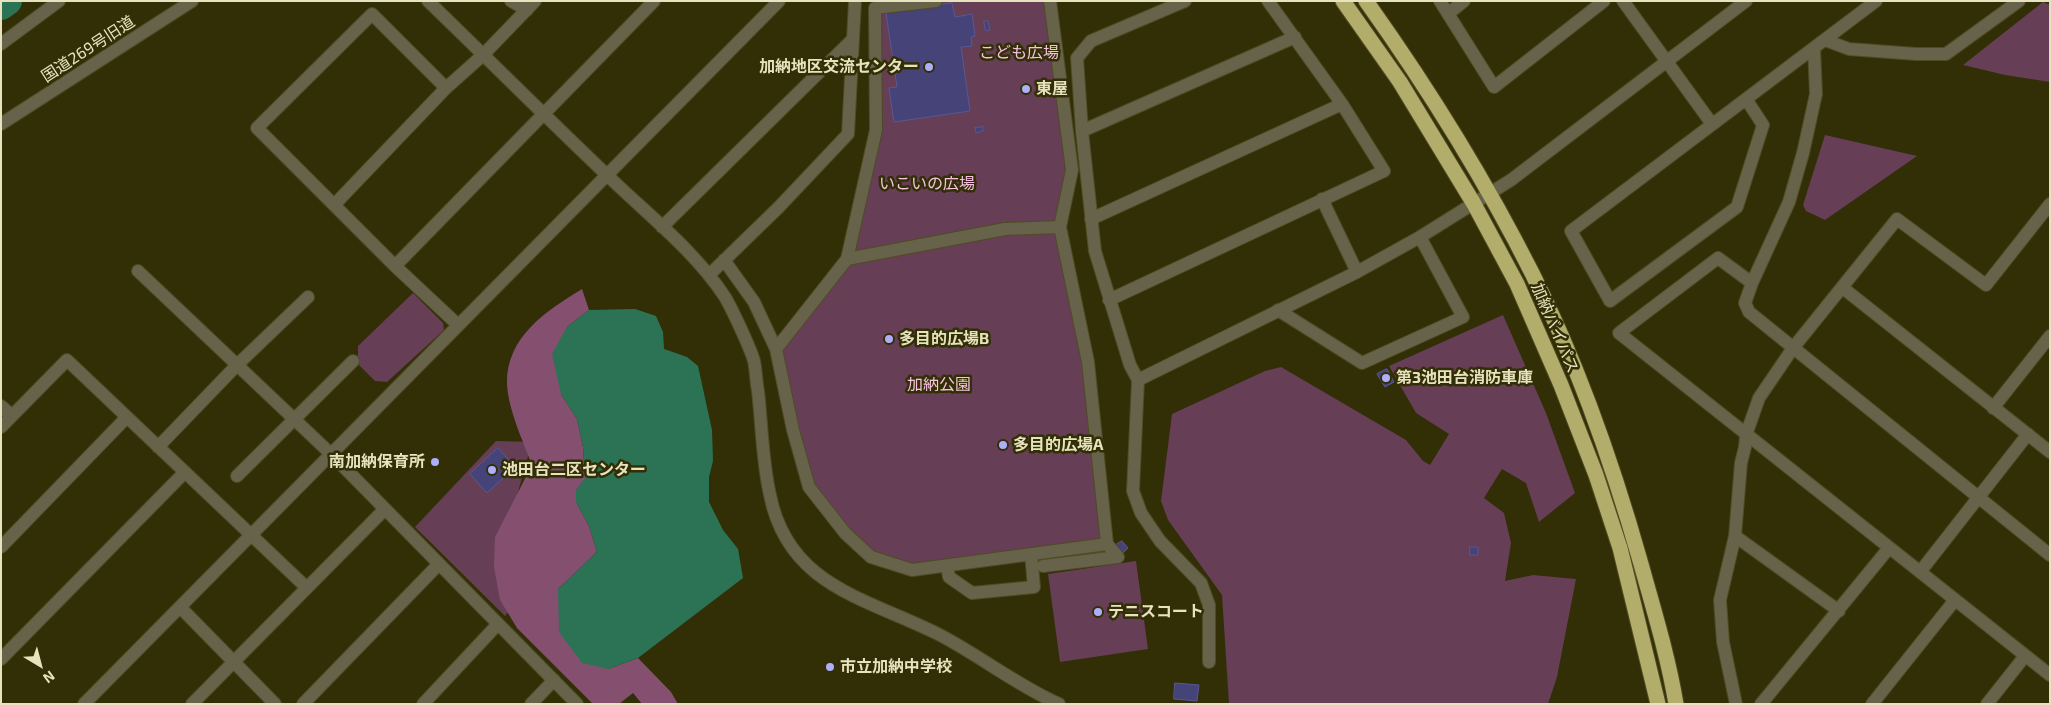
<!DOCTYPE html>
<html>
<head>
<meta charset="utf-8">
<style>
	body { margin:0 }
	#map { position:relative; width:2051px; height:705px; overflow:hidden; background:#322e05; font-family:"Exo 2",sans-serif }
	canvas { display:block }
	.frame { position:absolute; inset:0; border:2px solid #e6e3be; pointer-events:none }
	.north { position:absolute; left:15px; top:640px; width:50px; height:50px; -webkit-text-stroke:4px #322e05; paint-order:stroke; rotate:143deg; font-size:14px; font-weight:700; line-height:20px; text-align:center; color:#e6e3be }
	.north::after { content:''; display:block; margin:auto; width:18px; height:22px; background:#e6e3be; clip-path:polygon(50% 0,100% 100%,50% 72%,0 100%) }
</style>
</head>
<body>
<div id="map">
<canvas width="2051" height="705"></canvas>
<div class="frame"></div>
<div class="north">N</div>
</div>
<script>
const c = document.querySelector('canvas').getContext('2d');
c.lineJoin = 'round';
function fill(path, color) { c.fillStyle = color; c.fill(path, 'evenodd'); }
function trace(path, color, width, dash) { c.strokeStyle = color; c.lineWidth = width; c.lineCap = dash ? 'butt' : 'round'; c.setLineDash(dash || []); c.stroke(path); }
function drawText(font, color, halo, rows, align = 'center') {
  c.font = font + ' "Exo 2","Noto Sans JP",sans-serif'; c.lineWidth = 5; c.setLineDash([]); c.textBaseline = 'middle'; c.strokeStyle = halo; c.fillStyle = color; for (const [text, x, y, turn = 0] of rows) {
    c.save(); c.translate(x, y); c.rotate((+turn || 0) * Math.PI / 180); c.textAlign = isNaN(turn) ? turn : align; if (halo) c.strokeText(text, 0, 0); c.fillText(text, 0, 0); c.restore();
  }
}
const green = new Path2D(`
	M936 1H1050L1072 170 1060 227 1088 362 1107 544 912 570 871 557 809 487 776 349 847 259 876 130 875 8Z
	M2043 2 2050 5V82L2005 75 1963 65Z
	M1825 135 1917 156 1825 220 1806 211 1803 205Z
	M413 293 443 323 444 330 387 382 375 381 358 364V346Z
	M1503 315 1546 413 1575 493 1539 522 1526 483 1502 469 1484 498 1504 513 1511 543 1505 581 1533 575 1576 579 1557 677 1548 704H1229L1222 595 1168 520 1161 501 1172 414 1265 371 1281 367 1406 440 1423 461 1430 465 1449 434 1416 413 1389 366Z
	M496 441 532 442 511 517 517 600 505 616 415 527Z
	M1136 561 1148 649 1060 662 1048 574Z`);
const forest = new Path2D(`
	M582 289 589 310 567 327 561 394 577 419 583 447 585 479 576 490V502L589 526 597 552 558 589 608 669 638 658 671 692 678 704H642L633 693 619 704H593L517 628 500 600 494 567 495 537 532 465C523 441 508 409 507 384 506 337 546 311 582 289Z`);
const water = new Path2D(`
	M635 309 656 316 663 332 664 349 687 357 698 366 712 430 713 461 709 477V502L723 530 738 549 743 578 638 658 608 669 582 663 559 632 558 589 597 552 589 526 576 502V490L585 478 583 447 577 419 561 394 552 354 567 327 589 310Z`);
const river = new Path2D(`
	M1 6 8 1`);
const building = new Path2D(`
	M952 3 955 17 972 14 975 36 971 37 972 46 961 47 970 111 894 122 889 88 897 87 886 13Z
	M984 21H988L990 30 986 31Z
	M1023 84H1029L1031 88 1029 93H1023L1020 89Z
	M983 127V131L976 133 975 128Z
	M1387 369 1394 382 1385 387 1377 374Z
	M498 448 515 467 487 493 470 474Z
	M1122 541 1128 548 1123 553 1116 545Z
	M1470 547H1478V555H1470Z
	M1175 683 1199 685 1197 701 1174 699Z`);
const minor = new Path2D(`
	M428 1C488 59 547 118 607 175 647 214 694 250 725 297 732 309 750 347 754 361 756 370 756 381 758 391 762 425 762 460 770 495 788 586 866 598 938 634 979 655 1016 685 1059 704
	M511 1 527 10
	M1185 1 1091 41 1077 58 1082 131 1095 251 1130 365 1138 380 1357 272 1420 237 1511 180 1746 1
	M1440 1 1494 87 1604 1
	M1623 1 1712 124
	M1449 13 1464 1
	M1825 40 1849 49 1916 54H1946L2019 1
	M1 44 59 1
	M1814 48 1816 94 1803 153 1789 202 1752 283 1745 303 1749 312 2050 555
	M446 88 372 14 257 128 395 266 458 325
	M1746 99 1763 125 1737 207 1610 301 1571 231 1876 1
	M1 124 192 1
	M1082 131 1295 37
	M1322 199 1357 272
	M335 204 446 88 483 55 535 1
	M1091 219 1342 104
	M662 227 853 39
	M847 259 1005 229 1060 227
	M724 260 754 302 776 349 793 430 809 487 845 533 871 557 912 570 1107 544 1088 362 1060 227 1072 170 1050 1
	M395 266 654 1
	M138 271 331 454 577 704
	M709 275 779 207 848 134 855 1
	M1752 283 1718 258 1619 333 2050 675
	M1843 288 2050 452
	M1109 300 1384 171 1342 104 1268 1
	M1278 310 1362 363 1463 317 1420 237
	M776 349 847 259 876 130 875 8 936 1
	M1138 380 1133 491 1141 513 1160 541 1201 583 1209 605V662
	M1 406 12 416
	M1993 408 2050 336
	M1 427 67 360 307 588
	M158 447 237 365 308 297
	M237 476 353 361
	M1735 536 1839 611
	M1 547 127 417
	M947 566 949 577 972 593 1034 587 1031 554
	M1043 566 1118 557 1107 544
	M1920 572 2028 434
	M180 607 275 704
	M1 659 185 472
	M84 704 779 1
	M192 704 385 509
	M303 704 439 564
	M423 704 498 624
	M531 704 554 680
	M1736 704 1723 642 1720 600 1735 536 1741 463 1745 447 1746 435 1759 398 1793 348 1897 219 1986 285 2050 204
	M1761 704 1889 548
	M1872 704 1955 600
	M1987 704 2025 656`);
const highway = new Path2D(`
	M1343 1 1400 82 1474 204 1517 284 1561 385 1596 475 1620 548 1658 704
	M1366 1C1428 88 1484 178 1532 273 1579 366 1613 465 1641 564 1654 611 1668 656 1676 704`);
const markers = [
	[929,67,5,"#aeaefa"],
	[1026,89,5,"#aeaefa"],
	[889,339,5,"#aeaefa"],
	[1386,378,5,"#aeaefa"],
	[1003,445,5,"#aeaefa"],
	[435,462,5,"#aeaefa"],
	[492,470,5,"#aeaefa"],
	[1098,612,5,"#aeaefa"],
	[830,667,5,"#aeaefa"]
];
const streetNames = [
	["国道269号旧道",88,49,-33],
	["加納バイパス",1555,328,67]
];
const parkNames = [
	["こども広場",1019,53],
	["いこいの広場",927,184],
	["加納公園",939,385]
];
const poiNames = [
	["加納地区交流センター",919,67,"right"],
	["東屋",1036,89],
	["多目的広場B",899,339],
	["第3池田台消防車庫",1396,378],
	["多目的広場A",1013,445],
	["南加納保育所",425,462,"right"],
	["池田台二区センター",502,470],
	["テニスコート",1108,612],
	["市立加納中学校",840,667]
];
fill(green, '#663e56');
fill(forest, '#854f70');
fill(water, '#2c7356');
trace(river, '#2c7356', 28);
fill(building, '#454377');
trace(building, '#595794', 1);
trace(minor, '#4f4b23', 14);
trace(highway, '#4f4b23', 17);
trace(minor, '#66634a', 12);
trace(highway, '#b3ad6c', 15);
for (const [x, y, r, color] of markers) { const dot = new Path2D(); dot.arc(x, y, r, 0, 2 * Math.PI); c.fillStyle = color; c.fill(dot); trace(dot, '#322e05', 2); }
drawText('16px', '#e6e3be', '#322e05', streetNames);
drawText('16px', '#f6c2df', '#322e05', parkNames);
drawText('bold 16px', '#e6e3be', '#322e05', poiNames, 'left');
</script>
</body>
</html>
